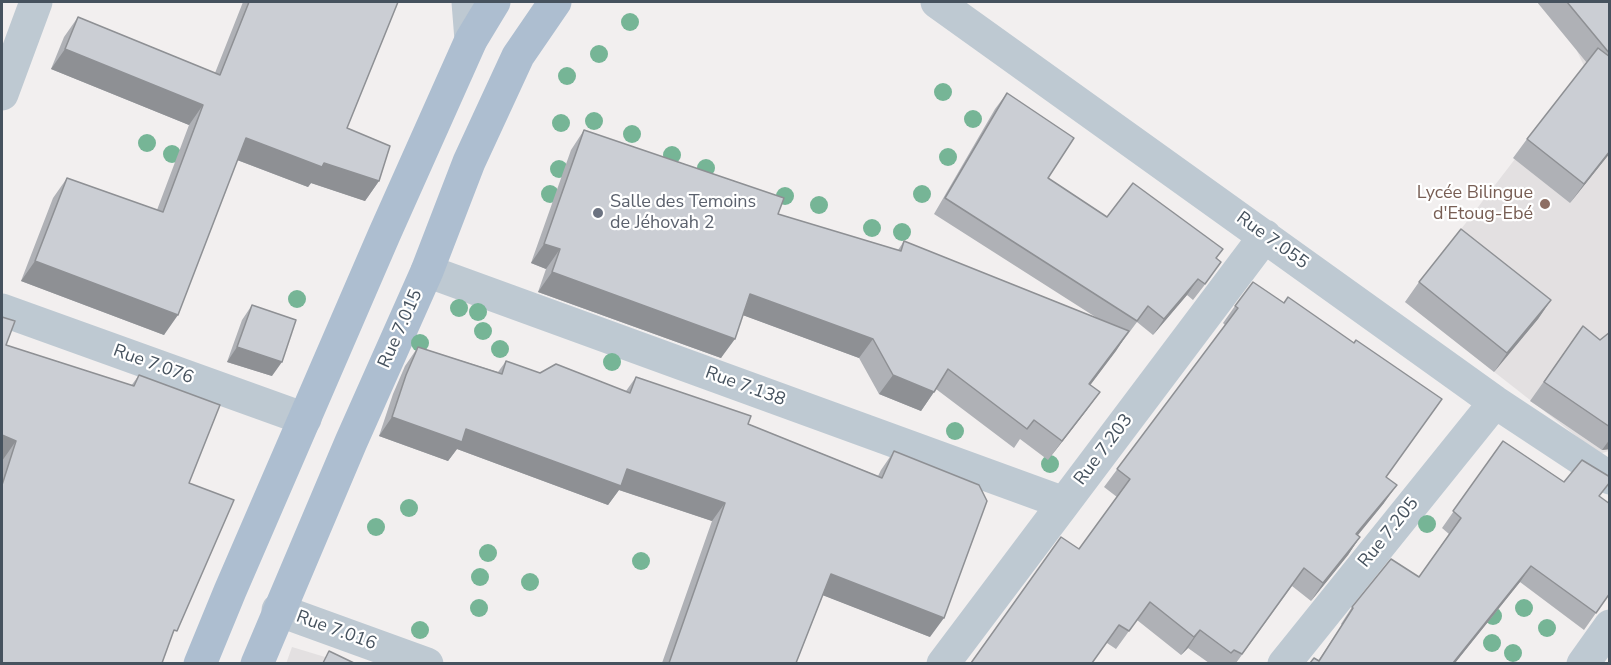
<!DOCTYPE html>
<html>
<head>
<meta charset="utf-8">
<style>
	body { margin:0 }
	#map { position:relative; width:1611px; height:665px; overflow:hidden; background:#f2efef; font-family:"Nunito Sans",sans-serif }
	canvas { display:block }
	.frame { position:absolute; inset:0; border:3px solid #46525e; pointer-events:none }
</style>
</head>
<body>
<div id="map">
<canvas width="1611" height="665"></canvas>
<div class="frame"></div>
</div>
<script>
const c = document.querySelector('canvas').getContext('2d');
c.lineJoin = 'round';
function fill(path, color) { c.fillStyle = color; c.fill(path, 'evenodd'); }
function trace(path, color, width, dash) { c.strokeStyle = color; c.lineWidth = width; c.lineCap = dash ? 'butt' : 'round'; c.setLineDash(dash || []); c.stroke(path); }
function drawText(font, color, halo, rows, align = 'center') {
  c.font = font + ' "Nunito Sans",sans-serif'; c.lineWidth = 4.5; c.setLineDash([]); c.textBaseline = 'middle'; c.strokeStyle = halo; c.fillStyle = color; for (const [text, x, y, turn = 0] of rows) {
    c.save(); c.translate(x, y); c.rotate((+turn || 0) * Math.PI / 180); c.textAlign = isNaN(turn) ? turn : align; if (halo) c.strokeText(text, 0, 0); c.fillText(text, 0, 0); c.restore();
  }
}
const education = new Path2D(`
	M1537 2H1609V451L1599 454 1405 302 1585 68 1576 49Z
	M292 647 345 663 286 664Z`);
const minor = new Path2D(`
	M468 2 471 40
	M937 2 1495 402 1610 478
	M2 94 36 2
	M427 271 1064 503
	M2 310 305 419
	M278 610 427 664
	M943 664 1265 236
	M1284 664 1495 402
	M1583 664 1610 626`);
const major = new Path2D(`
	M200 664 230 591 384 235 471 40 494 2
	M257 664 351 442 427 271 469 162 518 56 555 2`);
const trees = [
	[630,22],
	[599,54],
	[567,76],
	[943,92],
	[973,119],
	[594,121],
	[561,123],
	[632,134],
	[147,143],
	[172,154],
	[672,155],
	[948,157],
	[706,168],
	[559,169],
	[550,194],
	[922,194],
	[785,196],
	[819,205],
	[872,228],
	[902,232],
	[297,299],
	[459,308],
	[478,312],
	[483,331],
	[420,343],
	[500,349],
	[612,362],
	[955,431],
	[1050,464],
	[409,508],
	[1427,524],
	[376,527],
	[488,553],
	[641,561],
	[480,577],
	[530,582],
	[479,608],
	[1524,608],
	[1493,616],
	[1547,628],
	[420,630],
	[1492,643],
	[1513,653]
];
const wall = new Path2D(`
	M243 2H398L347 128 379 181 365 201 311 183 308 187 237 160 164 335 21 281 53 198 67 178 157 210 189 125 51 69 64 37 78 17 215 73Z
	M1537 2H1610V153L1570 203 1513 158 1527 139 1587 63Z
	M1007 93 1048 178 1107 217 1216 259 1210 278 1193 300 1187 295 1153 335 1137 322 1090 385 1100 392 1086 411 1048 460 1020 439 1014 448 936 389 921 411 879 394 859 358 743 315 721 358 538 292 546 269 531 263 571 150 584 130 778 214 898 250 904 241 1097 318 934 214 995 109Z
	M1419 282 1551 300 1538 319 1494 372 1405 302Z
	M1288 297 1386 477 1384 503 1358 535 1360 537 1348 555 1311 601 1292 586 1236 663H1209L1188 648 1181 655 1137 620 1116 649 1107 643 1079 549 1117 497 1104 487 1225 325 1223 323 1235 306 1283 303Z
	M252 305 272 376 227 362 242 320Z
	M1583 326 1600 340 1610 332V449L1602 450 1530 401Z
	M6 345 131 386 139 375 2 663V463Z
	M418 347 498 372 506 361 540 373 626 391 636 377 748 424 878 476 881 470 894 451 930 637 823 595 796 663H662L712 521 619 490 608 505 457 449 448 461 379 436 393 394 405 366Z
	M1503 441 1564 482 1599 496 1609 568 1610 593 1584 630 1520 582 1455 663H1310L1318 661 1342 625 1341 624 1352 607 1419 577 1449 534 1442 528Z`);
const shadedWall = new Path2D(`
	M65 49 203 105 189 125 51 69Z
	M246 138 324 163 379 181 365 201 311 183 308 187 232 158Z
	M1610 151V153L1570 203 1584 184Z
	M544 244 560 249 546 269 531 263Z
	M35 261 178 315 164 335 21 281Z
	M552 272 735 339 721 358 538 292Z
	M1198 279 1187 295 1153 335 1164 319Z
	M750 294 873 339 859 358 737 313Z
	M1551 300 1538 319 1494 372 1507 353Z
	M1129 331 1116 351 1076 404 1089 384Z
	M237 347 282 362 272 376 227 362Z
	M893 375 934 392 921 411 879 394Z
	M1100 392 1086 411 1048 460 1062 441Z
	M392 417 466 429 627 469 725 503 712 521 619 490 608 505 457 449 448 461 379 436Z
	M2 435 16 441 2 461Z
	M1610 439V449L1602 450Z
	M1397 485 1384 503 1344 552 1356 534Z
	M1360 537 1348 555 1311 601 1323 583Z
	M1531 566 1520 582 1455 663H1453Z
	M831 574 944 618 930 637 817 593Z
	M1200 630 1188 648 1181 655 1194 637Z`);
const building = new Path2D(`
	M249 2H398L347 128 390 146 379 181 324 163 322 167 246 138 178 315 35 261 67 178 163 212 203 105 65 49 78 17 220 75Z
	M1567 2H1610V54Z
	M1598 48 1610 57V151L1584 184 1527 139Z
	M1007 93 1074 138 1048 178 1107 217 1133 183 1223 249 1216 258 1221 262 1205 284 1198 279 1164 319 1148 306 1137 321 945 198Z
	M584 130 784 198 778 214 901 251 904 241 1129 331 1089 384 1100 392 1062 441 1034 420 1027 429 948 369 934 392 893 375 873 339 750 294 735 339 552 272 560 249 544 244Z
	M1461 229 1551 300 1507 353 1419 282Z
	M1253 282 1284 303 1288 297 1354 343 1356 340 1442 399 1386 477 1397 485 1356 534 1360 537 1323 583 1304 568 1242 654 1234 650 1231 653 1200 630 1194 637 1150 602 1129 631 1119 625 1092 663H971L1061 537 1079 549 1130 479 1117 469 1238 308 1235 306Z
	M252 305 296 320 282 362 237 347Z
	M2 317 15 321 6 345 134 386 139 375 220 405 189 483 234 500 177 631 174 630 162 663H2V485L16 441 2 435Z
	M1583 326 1600 340 1610 332V427L1544 382Z
	M418 347 502 374 506 361 540 373 556 364 630 393 636 377 751 416 748 424 882 478 894 451 979 485 987 501 944 618 831 574 796 663H669L725 503 627 469 621 486 466 429 462 442 392 417 406 375Z
	M1503 441 1564 482 1582 460 1610 477V482L1599 496 1610 504V566L1609 568H1610V593L1596 613 1531 566 1453 663H1310L1314 658 1319 661 1353 608 1352 607 1391 559 1419 577 1461 518 1453 511Z
	M329 651 354 663H323Z`);
const markers = [
	[1545,204,6,"#8d6e63"],
	[598,213,6,"#6b7280"]
];
const educationNames = [
	["Lycée Bilingue",1533,194],
	["d'Etoug-Ebé",1533,215]
];
const worshipNames = [
	["Salle des Temoins",610,203],
	["de Jéhovah 2",610,224]
];
const streetNames = [
	["Rue 7.055",1272,241,36],
	["Rue 7.015",401,329,-66],
	["Rue 7.076",153,365,20],
	["Rue 7.138",745,387,20],
	["Rue 7.203",1104,450,-53],
	["Rue 7.205",1389,533,-51],
	["Rue 7.016",336,631,20]
];
fill(education, '#e3e0e1');
trace(minor, '#bec9d2', 33);
trace(major, '#adbed0', 33);
c.fillStyle = '#76b596';
for (const [x, y] of trees) { c.beginPath(); c.arc(x, y, 9, 0, 2 * Math.PI); c.fill(); }
fill(wall, '#afb1b6');
fill(shadedWall, '#8e9094');
fill(building, '#cbced4');
trace(building, '#8e9094', 1.5);
for (const [x, y, r, color] of markers) { const dot = new Path2D(); dot.arc(x, y, r, 0, 2 * Math.PI); c.fillStyle = color; c.fill(dot); trace(dot, '#fff', 2); }
drawText('18px', '#785e54', '#fff', educationNames, 'right');
drawText('18px', '#5b616d', '#fff', worshipNames, 'left');
drawText('18px', '#46525e', '#fff', streetNames);
</script>
</body>
</html>
